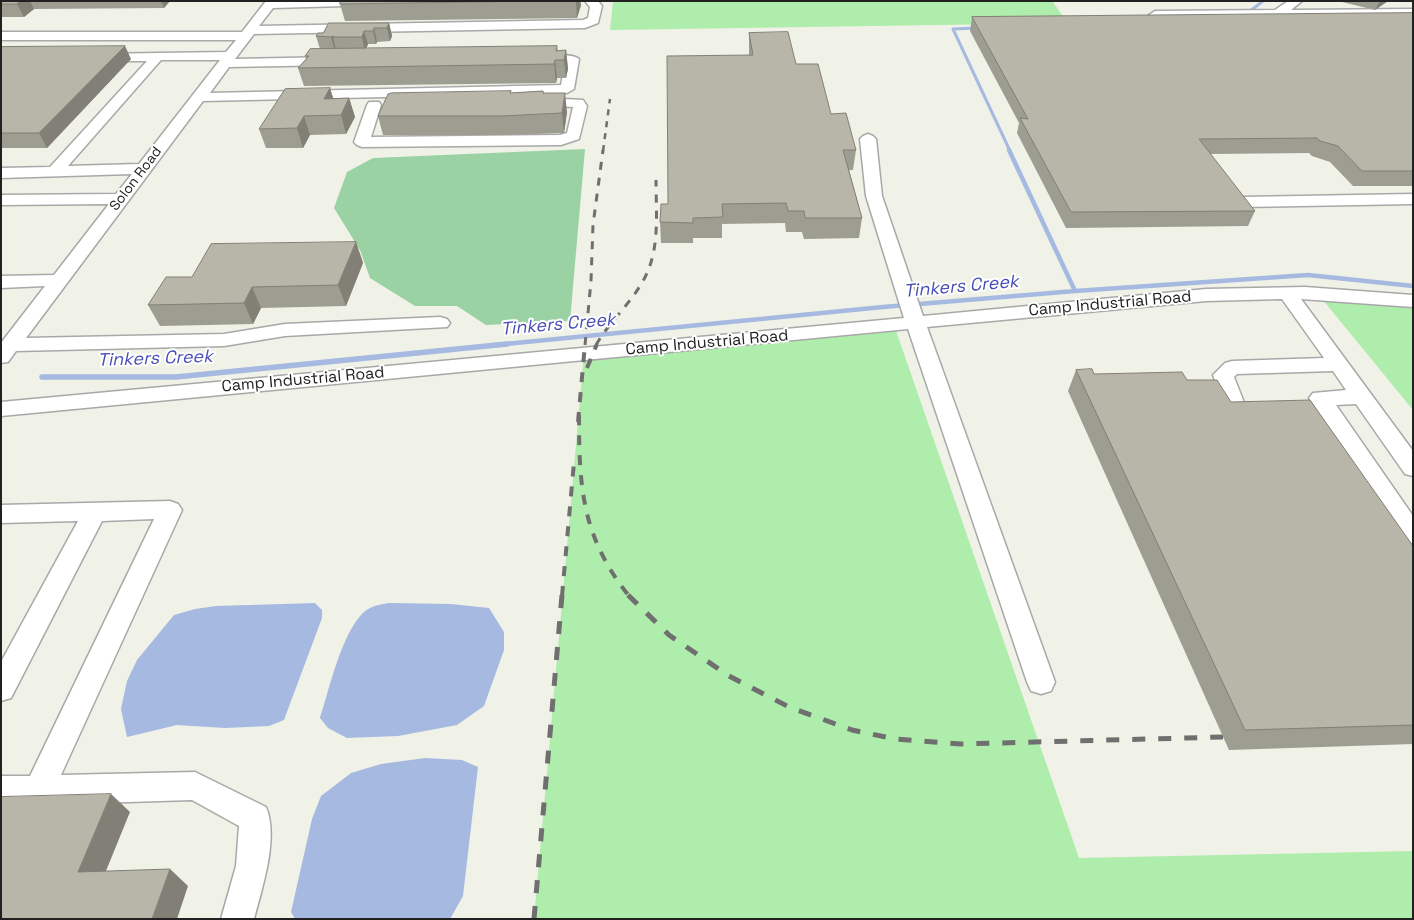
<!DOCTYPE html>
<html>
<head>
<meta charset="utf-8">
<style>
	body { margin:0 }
	#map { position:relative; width:1414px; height:920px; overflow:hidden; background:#f0f1e7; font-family:"Space Grotesk",sans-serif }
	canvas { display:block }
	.frame { position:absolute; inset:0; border:2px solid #212121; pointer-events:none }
</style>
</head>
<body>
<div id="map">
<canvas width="1414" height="920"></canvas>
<div class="frame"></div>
</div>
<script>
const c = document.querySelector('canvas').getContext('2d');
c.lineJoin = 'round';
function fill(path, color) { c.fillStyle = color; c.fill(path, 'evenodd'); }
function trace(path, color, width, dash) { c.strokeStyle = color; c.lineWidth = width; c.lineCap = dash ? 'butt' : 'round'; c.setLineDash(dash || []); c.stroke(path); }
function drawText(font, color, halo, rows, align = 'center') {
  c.font = font + ' "Space Grotesk",sans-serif'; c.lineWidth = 4; c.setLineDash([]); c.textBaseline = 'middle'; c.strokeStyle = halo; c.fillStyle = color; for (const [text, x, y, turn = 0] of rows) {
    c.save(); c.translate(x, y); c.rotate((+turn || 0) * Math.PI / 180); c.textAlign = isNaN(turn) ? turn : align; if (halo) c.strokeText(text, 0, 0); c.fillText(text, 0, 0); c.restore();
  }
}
const grass = new Path2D(`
	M613 1H1052L1068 23 610 30Z
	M1318 294 1413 301V410Z
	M894 325 1079 858 1413 851V919H534L584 354Z`);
const forest = new Path2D(`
	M585 149 570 321 486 325 457 306H415L370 278 360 250 334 208 347 172 373 158Z`);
const water = new Path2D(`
	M315 603 322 610V618L284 720 269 726 225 728 177 725 127 737 121 709 127 681 137 660 174 615 195 609 216 606Z
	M389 603 451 604 489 608 504 632V650L484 706 457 725 398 736 347 738 328 728 320 718C329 691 344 621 370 608 376 605 383 604 389 603Z
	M425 758 462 760 478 767 463 896 450 919H295L291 912 312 819 321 796 351 773 381 764Z`);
const streamFar2 = new Path2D(`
	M1245 15 1263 1
	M977 28 953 29 1010 151`);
const streamFar1 = new Path2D(`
	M1009 150 1075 291
	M495 345 883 307 1075 291 1308 275 1413 286`);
const stream = new Path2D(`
	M42 377H176L507 344`);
const minor = new Path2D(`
	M266 1H388L382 5 273 8 259 26 583 20 588 18 590 7 585 1H598L602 6 598 23 585 28 254 34 235 59 335 57 342 61 335 65 229 67 210 93 561 85 565 63H537L530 59C536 53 573 53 579 59L574 89 567 93 203 101 26 338 224 334 285 324 440 317 447 319 450 323 447 327 285 336 224 346 16 351 8 362 1 363V343L45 286 1 288V276L54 275 109 204 1 205V195L116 194 132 174 1 178V168L50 167 147 61H100L95 60 93 57 95 54 226 52 236 40H1V32H242ZM161 60H220L139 164 68 166Z
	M1288 1H1302L1291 10 1413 9V17L1155 19 1149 15 1155 11 1275 10Z
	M546 98 583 100 587 106 579 139 561 145 362 147 357 145 354 142 367 105 369 102H379L381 105 371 137 560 135 567 133 573 107 541 105 539 102 541 99Z
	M868 134 873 136 876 139 882 196 923 316 1206 289 1305 287 1413 295V307L1301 299 1413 451V476L1405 474 1356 404 1336 405 1413 516V544L1404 542 1309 398 1313 393 1346 390 1333 371 1237 374 1234 377 1245 405 1242 410 1234 412 1226 410 1213 375 1225 363 1232 361 1324 358 1282 299 1206 301 927 327 1055 682 1051 691 1041 694 1031 691 1027 682 908 329 1 416V402L904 318 866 196 860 139 863 136Z
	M1413 194V204L1243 207 1237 206 1235 202 1237 198 1243 197Z
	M170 501 178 504 182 510 61 775 195 772 266 807C279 838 262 888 254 919H221L236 866 239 826 192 800 1 806V776H30L154 519 102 521 11 698 1 701V662L78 521 1 523V505Z`);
const railFar3 = new Path2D(`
	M603 151 610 99`);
const railFar2 = new Path2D(`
	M585 345 591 281 593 225 603 150
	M596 345C608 324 627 307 640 286 661 254 656 216 656 180`);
const railFar1 = new Path2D(`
	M587 368 597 344
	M579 415C579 488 582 537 629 596
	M578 422 585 344
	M562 596 574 462`);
const rail = new Path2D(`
	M628 595 669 635 729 676 789 707 852 730 895 739 961 744 1223 737
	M534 919 562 595`);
const wall = new Path2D(`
	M1 1H170L164 8 34 9 24 17H1Z
	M341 1H580L581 5 577 18 345 21 340 4Z
	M1338 1H1388L1375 10Z
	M1413 13V186H1353L1330 162 1312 156 1309 153 1210 154 1255 211 1248 226 1066 228 1017 133 1019 123 970 31 972 17Z
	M389 23 392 36 390 41 377 42 376 44H368L366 49 557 46 558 51 566 50 568 69 566 78H557L556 83 304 86 298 68 306 59 305 56 320 49 316 36 323 33Z
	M749 33 796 64 856 150 853 170H849L862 218 859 238 804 239 802 232H786L785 223 722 224V238H693V243H661L660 222 668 204 749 55Z
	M1 47 131 59 47 148H1Z
	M330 88 333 99 349 98 355 117 346 134 310 135 303 148H266L259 129Z
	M511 91V93L543 91 544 93 567 112 564 133 506 135H383L378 116Z
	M356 242 363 263 346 306 261 308 253 324 160 326 148 305 192 277Z
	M1076 370 1094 374 1187 380 1231 402 1413 546V744L1229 750 1068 391Z`);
const shadedWall = new Path2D(`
	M20 1H30L34 9 24 17 17 4Z
	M161 1H170L164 8Z
	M576 1H580L581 5 577 18Z
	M1380 1H1388L1375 10Z
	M389 23 392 36 390 41 387 28Z
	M374 28 377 42 376 44 373 31Z
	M364 31 368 44 365 51 362 37Z
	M334 36 333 37 336 50 335 51 331 37Z
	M125 46 131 59 47 148 39 133Z
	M566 50 568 69 566 78 564 60Z
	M555 60 557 78 556 83 554 64Z
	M330 88 336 107 324 99Z
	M565 93 567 112 564 133 562 113Z
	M349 98 355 117 346 134 341 115Z
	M304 116 310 135 303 148 297 128Z
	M356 242 363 263 346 306 338 285Z
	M252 287 261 308 253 324 244 303Z
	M111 794 130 812 99 888 78 872Z
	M170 869 188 886 177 919H152Z`);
const building = new Path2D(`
	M1 1H20L17 4H1Z
	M341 1H538L340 4Z
	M1413 13V171H1362L1338 146 1320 141 1317 138 1199 139 1255 211 1071 212 1020 118 1028 119 972 17Z
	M329 23H389L387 28H374L373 31H364L362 37H333L334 36 331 37 316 36 318 33H323Z
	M788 32 796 64H818L831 114 846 113 856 150H843L862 218H805L804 211H788L786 203 722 204 723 217 693 218V223L660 222 661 204H668L667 56 753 55 749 33Z
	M125 46 39 133H1V47Z
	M557 46 556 51 566 50 564 60H555L554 64 298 68 309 56H305L310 49Z
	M330 88 324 99 349 98 341 115 304 116 297 128 259 129 285 89Z
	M511 91 510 93 543 91V93H565L562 113 503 116H378L388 94 391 93Z
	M356 242 338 285 252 287 244 303 148 305 166 277H192L211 244Z
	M1092 369 1094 374 1182 372 1187 380H1217L1231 402 1310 400 1413 546V725L1245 730 1076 370Z
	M111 794 78 872 170 869 152 919H1V797Z`);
const farStreetnames = [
	["Solon Road",136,179,-53]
];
const streetNames = [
	["Camp Industrial Road",1110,304,-5],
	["Camp Industrial Road",707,343,-5],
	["Camp Industrial Road",303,380,-5]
];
const waterNames = [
	["Tinkers Creek",961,287,-5],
	["Tinkers Creek",558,325,-5],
	["Tinkers Creek",155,359,-2]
];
fill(grass, '#aeedab');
fill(forest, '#9ad2a3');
fill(water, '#a6b9e1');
trace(streamFar2, '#a6b9e1', 3);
trace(streamFar1, '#a6b9e1', 4.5);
trace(stream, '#a6b9e1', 5.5);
trace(minor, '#a8a8a8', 3);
fill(minor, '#fff');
trace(railFar3, '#6f6f6f', 2.5, [6, 6]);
trace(railFar2, '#6f6f6f', 3, [8, 8]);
trace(railFar1, '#6f6f6f', 4, [10, 10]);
trace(rail, '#6f6f6f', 5, [13, 13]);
fill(wall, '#9e9d91');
fill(shadedWall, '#817f76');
fill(building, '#b8b6a9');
trace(building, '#817f76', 1);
drawText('14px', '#212121', '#fff', farStreetnames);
drawText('16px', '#212121', '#fff', streetNames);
drawText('italic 18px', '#484db6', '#fff', waterNames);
</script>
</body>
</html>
